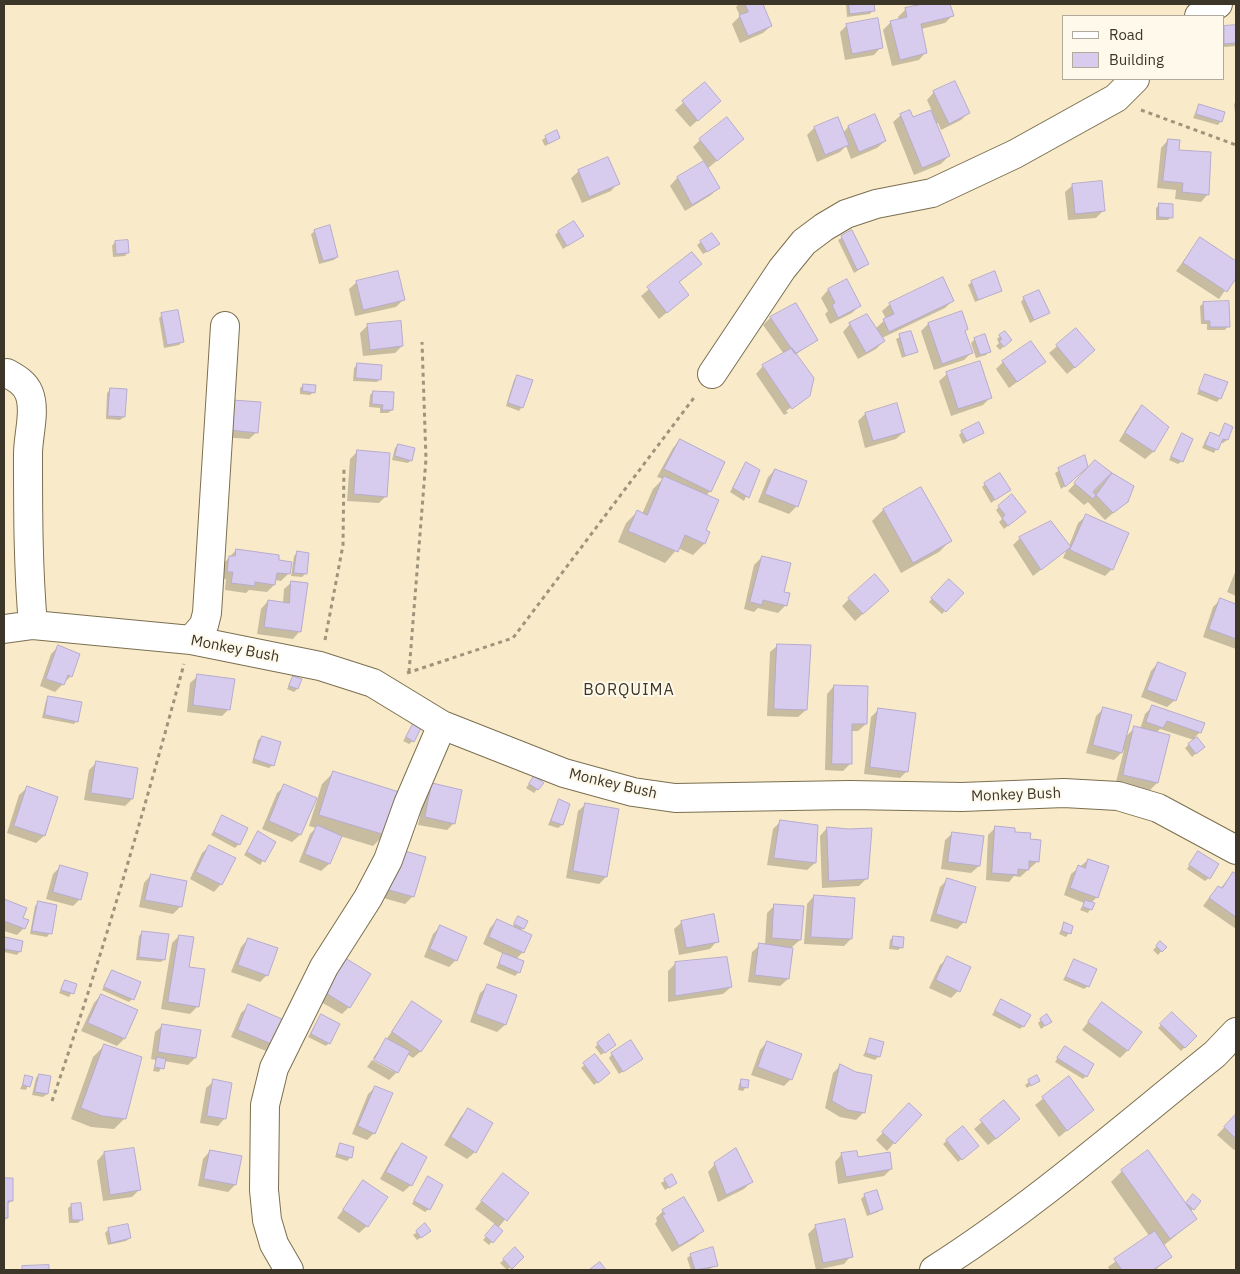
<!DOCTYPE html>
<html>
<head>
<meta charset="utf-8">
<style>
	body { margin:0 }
	#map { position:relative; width:1240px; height:1274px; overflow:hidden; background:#f9ebc9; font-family:"IBM Plex Sans",sans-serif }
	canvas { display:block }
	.frame { position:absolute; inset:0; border:5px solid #3b3628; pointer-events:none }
	.legend { position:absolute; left:1062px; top:15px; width:162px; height:65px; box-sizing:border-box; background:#fff9eb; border:1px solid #b1ab9d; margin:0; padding:6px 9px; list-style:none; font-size:15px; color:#3b3628 }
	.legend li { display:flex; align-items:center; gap:10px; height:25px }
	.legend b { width:25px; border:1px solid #b1ab9d }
</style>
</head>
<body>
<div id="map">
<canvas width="1240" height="1274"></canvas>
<div class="frame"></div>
<ul class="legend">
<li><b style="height:6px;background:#fff"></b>Road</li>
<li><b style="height:14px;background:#d8ccee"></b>Building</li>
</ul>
</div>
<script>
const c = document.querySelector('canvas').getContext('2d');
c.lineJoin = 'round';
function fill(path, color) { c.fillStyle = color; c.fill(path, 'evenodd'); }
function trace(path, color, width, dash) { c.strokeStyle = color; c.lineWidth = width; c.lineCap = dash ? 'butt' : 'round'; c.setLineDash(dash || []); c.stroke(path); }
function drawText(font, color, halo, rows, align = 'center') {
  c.font = font + ' "IBM Plex Sans",sans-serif'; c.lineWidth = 4; c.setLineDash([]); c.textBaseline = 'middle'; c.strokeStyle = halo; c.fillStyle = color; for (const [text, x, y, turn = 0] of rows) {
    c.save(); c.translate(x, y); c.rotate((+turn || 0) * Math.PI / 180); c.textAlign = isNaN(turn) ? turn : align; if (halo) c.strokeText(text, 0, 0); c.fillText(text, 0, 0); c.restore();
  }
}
const shadow = new Path2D(`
	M739 4H761L771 26 763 33 740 43 732 24 740 16 736 7Z
	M846 4H872L873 10 870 14 847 17Z
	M928 4H949L952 16 945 23 921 29 926 52 919 60 892 66 883 30 891 22 899 20 898 17 906 9Z
	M847 25 881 47 874 55 845 60 840 32Z
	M1236 26V46L1224 47V27Z
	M705 84 720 101 690 127 675 110Z
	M934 92 968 113 961 120 941 130 938 123 936 124 949 156 941 164 914 175 893 122 901 115 912 119 932 111 927 100Z
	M1236 102V121L1234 104Z
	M1199 105 1221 121 1218 125 1193 118Z
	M875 116 885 141 877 148 851 159 846 146 840 152 817 162 807 135 814 128 837 119 843 133 848 127Z
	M546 137 559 138 545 146 542 140Z
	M743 139 707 169 718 188 711 195 685 211 670 186 677 178 704 162 693 147 700 140Z
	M1168 140 1178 151 1208 194 1201 202 1175 199 1176 190 1157 188 1161 148Z
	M579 171 618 183 611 191 582 203 571 178Z
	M1073 185 1104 210 1096 218 1068 220 1065 192Z
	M1160 204 1171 217 1168 220H1156V208Z
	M315 231 337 257 334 260 319 264 311 234Z
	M558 232 582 236 563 249 555 235Z
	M852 232 868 264 854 273 838 240Z
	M1200 239 1236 262V275L1219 299 1176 271Z
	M115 242 128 252 125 256 113 257 112 246Z
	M701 242 715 247 703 254 697 245Z
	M691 253 693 271 678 283 688 295 659 319 641 296Z
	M846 281 859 306 852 313 830 324 825 314 828 311 821 298 828 290Z
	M357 282 404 299 396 307 355 316 349 289Z
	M972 282 1001 290 975 302 968 285Z
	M1024 298 1048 313 1030 323 1021 302Z
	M952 301 945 308 882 338 884 341 876 349 858 359 843 332 850 324 875 329 886 319 882 311 890 304Z
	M1204 303 1228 326 1225 330H1207V324H1201L1200 306Z
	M796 305 817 339 795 355 809 395 786 411 788 413 784 415 756 374 763 366 784 354 763 325 770 318Z
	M162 315 182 342 179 345 164 348 159 318Z
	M928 324 964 332 971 353 964 360 934 370 921 331Z
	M368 325 402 346 395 353 363 356 360 333Z
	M1076 330 1086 358 1067 374 1049 353Z
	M910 332 917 351 902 358 896 339Z
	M1000 336 1007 343 1000 350 996 346 999 343 997 339Z
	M975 339 989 351 986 355 976 358 971 343Z
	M1003 362H1044L1009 388 996 369Z
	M357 365 380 379 377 382 353 381 354 368Z
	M947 374 991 397 983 405 951 416 939 381Z
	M1206 375 1220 398 1217 402 1197 394Z
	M518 376 522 407 519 411 506 406 514 380Z
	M304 385 314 392 310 395 300 394V388Z
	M111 389 124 417 120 420 106 419 107 393Z
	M373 392 392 410 388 413H380V408L369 407 370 395Z
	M260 404 257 432 249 439 222 437Z
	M1142 406 1168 427 1153 452 1145 459 1119 441 1135 414Z
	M865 414 904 432 896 439 865 448 858 421Z
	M1225 425 1227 440 1223 443 1220 442 1214 453 1202 448 1207 437 1210 434 1218 437Z
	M962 432H982L963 444 959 435Z
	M1182 435V461L1178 464 1169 460Z
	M680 440 710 491 706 496 704 544 693 555 678 548 665 563 618 542 626 523 637 512 642 514 653 489 663 479 657 477 673 448Z
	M398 445 411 460 408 463 392 460 395 448Z
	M357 452 386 496 379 503 347 501 350 459Z
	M1084 456 1087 469 1061 489 1055 473Z
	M1095 462 1133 486 1127 501 1105 520 1088 502 1084 505 1068 491Z
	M746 463 758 470 744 501 730 492Z
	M775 470 797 506 789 514 758 502 768 477Z
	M985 484 1009 490 991 503 982 487Z
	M921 489 950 541 939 552 901 573 872 521 883 510Z
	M999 507 1021 515 1004 529 999 522 1002 519 996 510Z
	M1086 516 1112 569 1105 576 1063 558 1067 549 1033 576 1013 545 1020 538 1069 546 1078 523Z
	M236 550 277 561 289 573 281 581 275 580 274 585 267 592 249 590 246 593 225 590 226 579H221L223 564Z
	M297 553 308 554 305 574 302 577 291 576 294 556Z
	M762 557 782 593 786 605 778 613 758 608 754 612 744 609 754 565Z
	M1236 570V596L1227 592Z
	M949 580 962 593 942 614 929 602Z
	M292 582 300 631 293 639 257 634 261 609 268 601 283 603 284 589Z
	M880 598 855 621 842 606 849 599Z
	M1221 599 1236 605V649L1203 637 1213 607Z
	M778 645 806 710 798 717 767 716 770 652Z
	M58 647 71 676 55 692 40 686 51 654Z
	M1158 663 1175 700 1167 707 1141 697 1151 671Z
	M198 676 229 709 222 716 187 712 190 683Z
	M293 677 297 689 294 692 287 689Z
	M834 686 866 724 858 731H851L850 764 843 771 825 770 827 694Z
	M49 698 77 721 74 724 42 718 46 701Z
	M1153 706 1200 732 1195 737 1203 747 1192 757 1185 748 1194 740 1160 729 1156 733 1169 736 1157 783 1150 790 1116 782 1124 750 1114 760 1086 753 1096 716 1103 709 1125 737 1135 728 1140 729 1145 714Z
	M878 710 907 771 900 778 864 774 871 717Z
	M413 725V741L409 744 403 741Z
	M262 737 273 765 269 768 252 763 258 740Z
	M96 763 132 799 125 806 84 800 89 770Z
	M333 773 384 835 373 846 340 836 329 864 321 871 299 862 310 834 316 828 309 826 322 784Z
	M531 781 542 783 534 793 526 788Z
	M432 784 454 823 447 830 418 825 425 792Z
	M285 786 315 799 300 835 292 842 262 829 277 793Z
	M27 788 56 797 44 836 36 843 7 833 19 795Z
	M559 801 568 804 562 825 558 828 548 825Z
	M586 804 606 877 599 884 566 878 578 811Z
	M223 817 239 844 235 848 211 835Z
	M781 821 815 863 807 870 767 865 773 829Z
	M827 828 867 878 859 886 822 888 820 836Z
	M995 828 1029 840 1038 861 1020 877 1014 876 1009 882 986 880 988 835Z
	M258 833 275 842 260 865 244 855Z
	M953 833 979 866 971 873 941 869 945 840Z
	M210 846 221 884 214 892 190 879 202 853Z
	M1195 856 1209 878 1205 881 1187 869Z
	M424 858 412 897 405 904 383 898 394 859Z
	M1088 860 1097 897 1091 903 1093 904 1088 913 1080 910 1084 903 1064 895 1071 874Z
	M60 867 80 899 73 906 46 899 53 874Z
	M1233 873 1236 875V929L1203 906 1211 895 1218 888 1220 889Z
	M151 875 180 907 173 914 139 907 144 883Z
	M947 880 964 922 957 929 930 921 940 887Z
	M814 896 851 939 844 946 804 944 807 904Z
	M4 900 25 908 21 919 24 928 17 935 4 931Z
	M38 903 50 933 47 937 30 934 35 906Z
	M775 905 800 940 792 947 788 979 780 986 748 982 752 952 760 945H765L767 913Z
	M519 917 523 928 521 931 523 952 516 959 519 972 515 976 496 968 504 954 483 944 490 928 497 920 512 927Z
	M682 922 717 941 710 949 679 955 674 929Z
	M1064 924 1069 933 1066 937 1059 934Z
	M440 927 456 960 449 967 424 957 433 934Z
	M142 933 164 959 161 962 136 960 139 936Z
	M179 936 198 1006 190 1014 161 1009 172 943Z
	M894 937 902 947 898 950 889 949 890 940Z
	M6 939 20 951 17 955 4 952V941Z
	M248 939 267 975 260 982 231 972 241 947Z
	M1161 942 1165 947 1158 955 1153 950Z
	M948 958 958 991 951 998 929 988 940 965Z
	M1074 961 1088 986 1084 989 1063 980Z
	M676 963 731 987 723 994 668 1002V971Z
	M334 965 349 1007 342 1014 314 998Z
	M112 971 132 999 129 1002 102 990Z
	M65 982 76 985 69 997 59 993Z
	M488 986 515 996 505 1025 497 1032 470 1022 480 993Z
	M101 995 124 1039 117 1046 81 1031 94 1003Z
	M1001 1001 1023 1026 1020 1029 992 1015Z
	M412 1003 421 1051 413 1058 407 1054 396 1073 373 1058Z
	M1102 1004 1127 1051 1120 1058 1082 1030Z
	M249 1006 273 1044 266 1051 231 1037 241 1013Z
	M1172 1013 1196 1036 1181 1051 1158 1028Z
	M321 1015 329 1043 326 1046 308 1037Z
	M1041 1020 1050 1022 1041 1029 1038 1023Z
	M163 1025 195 1058 188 1065 164 1061 159 1072 153 1071 156 1060 151 1059 155 1032Z
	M871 1040 879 1056 875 1060 863 1056Z
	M767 1042 791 1079 784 1086 751 1075 760 1050Z
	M598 1044 611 1048 601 1055 595 1047Z
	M104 1046 125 1118 114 1129 91 1127 71 1119 93 1057Z
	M1062 1051 1086 1076 1083 1079 1055 1062Z
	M612 1054 638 1062 619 1074 609 1058Z
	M595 1055 605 1076 594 1085 581 1068Z
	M372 1060 396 1073 389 1080 367 1067Z
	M840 1066 855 1073 864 1112 856 1120 840 1117 825 1108 833 1073Z
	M39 1075 47 1094 43 1097 32 1095 36 1078Z
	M26 1077 31 1078 26 1090 20 1089Z
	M1036 1077 1037 1081 1027 1088 1025 1085Z
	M1069 1078 1092 1110 1059 1137 1035 1105Z
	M742 1080 746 1087 743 1091 738 1090 739 1084Z
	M214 1081 225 1118 218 1126 200 1123 206 1088Z
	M376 1087 374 1133 367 1140 352 1134 368 1094Z
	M1004 1102 1011 1127 988 1145 974 1129Z
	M468 1110 475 1152 467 1159 444 1145 461 1117Z
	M902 1112 894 1143 887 1151 876 1140Z
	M1236 1115V1148L1234 1150 1217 1135Z
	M963 1127 974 1149 958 1162 943 1144Z
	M403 1144 411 1185 403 1192 380 1179 395 1152Z
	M340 1145 351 1157 347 1161 335 1157Z
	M210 1151 235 1185 228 1192 198 1186 203 1159Z
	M104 1153 139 1190 132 1197 103 1201 97 1161Z
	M842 1154 857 1159 891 1169 884 1176 838 1184 835 1162Z
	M715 1164 751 1182 744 1189 718 1202 708 1172Z
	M1122 1171 1185 1205 1190 1199 1193 1209 1190 1212 1196 1219 1163 1246 1171 1257 1155 1270H1110L1108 1267 1150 1237 1111 1182Z
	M503 1175 527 1193 498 1228 501 1231 489 1245 483 1240 496 1225 475 1209Z
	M672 1176 676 1183 665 1190 661 1183Z
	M428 1178 429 1209 425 1212 412 1204Z
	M11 1179 12 1200 7 1205V1218L4 1221V1180Z
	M363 1182 367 1226 359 1233 337 1218Z
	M865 1195 882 1209 878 1212 867 1216 861 1199Z
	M72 1205 81 1220 78 1223H69L68 1208Z
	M663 1211 702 1231 695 1238 672 1252 655 1224 657 1221 656 1218Z
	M816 1226 851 1256 844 1264 816 1270 808 1234Z
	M109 1229 130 1238 126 1241 108 1245 105 1233Z
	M417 1232 426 1234 417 1240 413 1235Z
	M515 1249 522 1257 507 1270 500 1263Z
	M691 1255 717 1265 708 1270H691L687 1258Z`);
const building = new Path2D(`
	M745 4H763L772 26 748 36 739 15 748 12Z
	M849 4H874L875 11 850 14Z
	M923 4H950L954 16 921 24 927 53 900 60 890 21 907 17 905 8Z
	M878 18 883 48 852 54 846 24Z
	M1236 25V43L1224 44V26Z
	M955 81 970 113 949 124 933 91Z
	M705 82 721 101 698 121 682 101Z
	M1199 104 1225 112 1222 122 1196 114Z
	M910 110 913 117 931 110 950 156 922 168 900 114Z
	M875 114 886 141 859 152 848 126Z
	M727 117 744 139 717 161 699 139Z
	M838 117 849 145 825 155 814 127Z
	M557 130 560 138 548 144 545 136Z
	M1168 139 1180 140 1179 150 1211 152 1209 195 1182 192 1183 183 1163 181Z
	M608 157 620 184 589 197 578 170Z
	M704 161 720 188 692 205 677 177Z
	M1102 181 1105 211 1075 214 1072 184Z
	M1159 203 1173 204V218L1159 217Z
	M574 221 584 236 567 246 558 231Z
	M330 225 338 257 323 261 314 230Z
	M852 230 869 264 857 270 841 236Z
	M712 233 720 244 707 252 700 241Z
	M1200 237 1236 261V278L1227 292 1183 263Z
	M128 240 129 253 116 254 115 241Z
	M692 252 702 264 679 282 689 295 667 313 647 287Z
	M398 271 405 300 363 310 356 281Z
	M995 271 1002 291 978 300 971 281Z
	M943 277 954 301 889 332 883 319 894 314 889 303Z
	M847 279 861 306 838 318 832 305 835 303 828 289Z
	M1039 290 1050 313 1034 320 1023 297Z
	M1229 301 1230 327H1210V321H1204L1203 302Z
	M796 303 818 340 795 354 770 317Z
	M178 310 184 342 167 345 161 313Z
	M962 311 968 329 965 331 973 353 942 364 928 323Z
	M867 314 885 341 866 353 849 323Z
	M401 321 403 346 370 350 367 324Z
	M1076 328 1095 350 1075 368 1056 345Z
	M911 331 918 352 905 356 899 334Z
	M1005 331 1012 340 1004 347 999 341 1002 339 999 335Z
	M985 334 991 352 980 355 974 338Z
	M1031 341 1046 362 1017 382 1002 361Z
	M792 348 814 378 810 396 792 409 762 365Z
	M980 361 992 398 958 409 946 372Z
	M357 363 382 365 381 380 356 378Z
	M1205 374 1228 382 1221 399 1199 390Z
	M517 375 533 380 523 408 508 403Z
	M303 384 316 385 315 393 303 391Z
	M110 388 127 389 125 417 108 416Z
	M373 391 394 392 393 410H382L383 405 372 404Z
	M232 400 261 402 258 433 229 430Z
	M897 403 905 432 873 441 865 413Z
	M1142 405 1169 427 1154 452 1125 433Z
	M979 422 984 433 967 441 961 431Z
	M1225 423 1233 427 1228 440 1223 439 1218 450 1205 445 1210 432 1219 436Z
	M1182 433 1193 439 1183 462 1171 457Z
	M680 439 725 462 711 492 664 469Z
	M398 444 415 448 412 461 395 456Z
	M357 450 390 453 387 497 354 494Z
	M1085 455 1088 467 1065 487 1058 468Z
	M1095 460 1112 473 1093 499 1074 483Z
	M746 462 760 470 749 498 733 488Z
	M775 469 807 481 798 507 765 494Z
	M1000 473 1011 490 995 500 984 483Z
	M1112 473 1134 486 1128 502 1113 513 1093 492Z
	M664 476 719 500 706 530 710 532 705 544 685 535 678 552 628 531 637 510 647 515Z
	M921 487 952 541 913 563 883 509Z
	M1012 494 1026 512 1008 526 1002 518 1005 515 998 506Z
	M1086 514 1129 533 1113 570 1070 550Z
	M1051 521 1071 547 1041 570 1019 537Z
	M236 549 279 555V560L292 562 290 574 277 573 275 585 255 582V586L231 583 233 572H227L229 556H235Z
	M297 551 309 553 307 574 294 573Z
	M762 556 791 563 784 592 790 593 787 606 763 600 762 605 750 602Z
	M875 574 889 591 863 614 848 598Z
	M949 579 964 593 946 612 931 598Z
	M291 581 308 583 301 632 264 627 268 600 289 603Z
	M1220 598 1236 604V639L1209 629Z
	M777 644 811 645 807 710 774 709Z
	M58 645 80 654 72 677 68 675 64 685 46 679Z
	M1158 662 1186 673 1176 701 1147 690Z
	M197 674 235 679 230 710 193 705Z
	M293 676 302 679 298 689 289 686Z
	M834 685 868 686 867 724H852V764H832Z
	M48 696 82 702 78 722 45 715Z
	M1152 705 1205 723 1201 733 1167 721 1163 728 1146 722Z
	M1103 707 1132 715 1122 753 1093 745Z
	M878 708 916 713 908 772 870 767Z
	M413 724 421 728 414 742 406 737Z
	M1134 726 1170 735 1158 783 1123 775Z
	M262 736 281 742 274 766 254 759Z
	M1197 737 1205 747 1196 754 1188 744Z
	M96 761 138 768 133 799 91 793Z
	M333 771 399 792 385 835 319 815Z
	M534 776 544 783 538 790 529 784Z
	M432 783 462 790 455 824 425 817Z
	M284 784 317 798 301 835 269 821Z
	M27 786 58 797 45 836 14 826Z
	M559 799 570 804 563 825 551 821Z
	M585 803 619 809 607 877 573 871Z
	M222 815 248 828 240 845 214 832Z
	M780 820 818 825 816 863 774 858Z
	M317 825 342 836 330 864 305 854Z
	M995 826 1015 828V832L1031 833 1030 839 1041 840 1039 862 1029 861V870L1018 869V875L992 873Z
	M827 827 849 829 872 828 868 879 829 881Z
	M258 831 276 842 265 862 247 852Z
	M952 832 984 836 980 866 948 862Z
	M209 845 236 858 222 885 196 872Z
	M401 850 426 857 414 897 389 890Z
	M1198 851 1219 864 1210 879 1189 865Z
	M1088 859 1109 866 1098 898 1070 888 1078 865 1085 868Z
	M60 865 88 873 81 900 53 892Z
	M1233 872 1236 874V917L1209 898 1218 886 1222 888Z
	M151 874 187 881 182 907 145 900Z
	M947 878 976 887 966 923 936 914Z
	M814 895 855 898 852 939 811 937Z
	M4 899 27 908 23 918 29 920 25 929 4 921Z
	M1085 900 1095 903 1092 910 1083 907Z
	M38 901 57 905 52 934 32 931Z
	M774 904 804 906 801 940 772 938Z
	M714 914 719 942 686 948 681 921Z
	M518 916 528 921 524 929 514 924Z
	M497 919 532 935 524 953 489 937Z
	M1064 922 1073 926 1071 934 1062 931Z
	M440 925 467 937 457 961 430 949Z
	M142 931 169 934 165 960 139 957Z
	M179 935 194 937 189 967 205 969 199 1007 168 1002Z
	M893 936 904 937 903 948 892 946Z
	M5 937 23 941 21 952 4 949Z
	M248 938 278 948 268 976 238 965Z
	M1160 941 1167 947 1162 952 1156 946Z
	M759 943 793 948 789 979 755 975Z
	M503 953 524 961 520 973 499 964Z
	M342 956 371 974 350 1008 321 990Z
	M947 956 971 967 960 992 936 980Z
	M727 957 732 987 675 996V962Z
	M1074 959 1097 969 1089 987 1066 977Z
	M112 970 141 982 134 1000 104 987Z
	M65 980 77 984 74 994 61 990Z
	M487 984 517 995 506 1025 476 1014Z
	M101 994 138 1010 125 1039 88 1023Z
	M1001 999 1031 1015 1024 1027 995 1011Z
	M412 1001 442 1021 421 1052 392 1032Z
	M1102 1002 1142 1032 1128 1051 1088 1022Z
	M248 1004 284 1020 274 1045 238 1030Z
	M1172 1012 1197 1036 1185 1048 1160 1024Z
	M321 1014 340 1024 330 1044 311 1034Z
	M1047 1014 1052 1022 1045 1026 1040 1019Z
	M162 1024 201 1030 196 1058 158 1052Z
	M609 1034 616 1045 605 1053 597 1043Z
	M386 1038 410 1051 398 1073 374 1060Z
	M870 1038 884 1042 880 1057 866 1053Z
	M631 1040 643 1059 623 1072 611 1053Z
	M767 1041 802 1054 792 1080 758 1067Z
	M104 1044 142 1057 126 1119 102 1116 81 1108Z
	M1065 1046 1094 1064 1087 1077 1057 1058Z
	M595 1054 610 1073 598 1083 583 1063Z
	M157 1057 166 1059 164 1069 155 1067Z
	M840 1064 856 1072 872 1075 865 1113 848 1110 832 1101Z
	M39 1074 51 1076 48 1094 35 1092Z
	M25 1075 33 1077 30 1087 23 1085Z
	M1037 1075 1040 1081 1031 1086 1028 1080Z
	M1069 1076 1094 1110 1067 1131 1042 1097Z
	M213 1079 232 1083 226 1119 207 1116Z
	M741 1079 749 1080 748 1088 741 1087Z
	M375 1086 393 1093 375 1134 358 1126Z
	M1004 1100 1020 1119 996 1139 980 1120Z
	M909 1103 922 1115 895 1144 882 1132Z
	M468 1108 493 1123 476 1153 451 1137Z
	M1236 1114V1139L1224 1127Z
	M963 1126 979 1146 962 1160 946 1140Z
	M340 1143 354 1147 352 1158 337 1154Z
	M402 1143 427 1157 412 1186 386 1172Z
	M134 1148 141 1190 110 1195 104 1152Z
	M736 1148 753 1182 726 1195 714 1163Z
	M210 1150 242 1156 236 1185 204 1179Z
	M1148 1150 1197 1219 1170 1239 1121 1170Z
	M857 1151 858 1157 890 1152 892 1169 846 1177 841 1153Z
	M503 1173 529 1193 507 1221 481 1201Z
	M672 1174 677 1183 669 1188 664 1179Z
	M428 1176 443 1185 430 1210 414 1201Z
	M4 1178H13V1201H8V1218H4Z
	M363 1180 388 1197 368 1227 343 1210Z
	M877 1190 883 1209 870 1214 864 1194Z
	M1193 1194 1201 1201 1194 1210 1186 1203Z
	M684 1197 704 1231 679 1246 662 1215 665 1214 662 1210Z
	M81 1203 83 1220H72L71 1204Z
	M845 1219 853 1257 823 1263 815 1225Z
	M425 1223 431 1231 421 1238 416 1231Z
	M128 1224 131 1238 111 1243 108 1228Z
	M495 1224 503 1231 493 1243 485 1236Z
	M1155 1231 1172 1257 1153 1270H1122L1114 1259Z
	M515 1247 524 1257 512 1269 503 1259Z
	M713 1247 718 1266 695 1270 690 1254Z
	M600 1262 606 1270H589Z
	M49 1265V1270H22V1266Z`);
const path = new Path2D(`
	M1141 110 1236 145
	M325 640 343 545 344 467
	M409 672 426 459 422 342
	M407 673 513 638 696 395
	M52 1101C102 957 144 811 184 664`);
const minor = new Path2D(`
	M1199 16 1218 4
	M7 373C16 378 25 383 29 393 36 411 28 435 28 454 28 511 28 568 33 625
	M712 374 782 269 804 242 824 227 846 214 876 204 932 193 1015 154 1116 98 1135 79
	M4 629 33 625 191 640 320 666 373 683 442 725 564 773 633 792 675 798 850 795 962 797 1064 793 1118 796 1158 808 1236 850
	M191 640 204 625 207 613 225 326
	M289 1270 274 1244 267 1220 264 1190 265 1105 274 1068 324 967 368 898 388 860 408 804 442 725
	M934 1270C1033 1207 1123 1128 1215 1054L1236 1032`);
const streetNames = [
	["Monkey Bush",235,649,11],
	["Monkey Bush",613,784,13],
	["Monkey Bush",1016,795,-2]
];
const neighbourhoodNames = [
	["BORQUIMA",629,690]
];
fill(shadow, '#0003');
fill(building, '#d8ccee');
trace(building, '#b6abcc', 1);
trace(minor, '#7b6f50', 30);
trace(path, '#9e947c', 3, [4, 4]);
trace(minor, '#fff', 28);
drawText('15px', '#3b3628', '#fff9eb', streetNames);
c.letterSpacing = '1px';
drawText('16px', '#3b3628', '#fff9eb', neighbourhoodNames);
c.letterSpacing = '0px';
</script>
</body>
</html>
